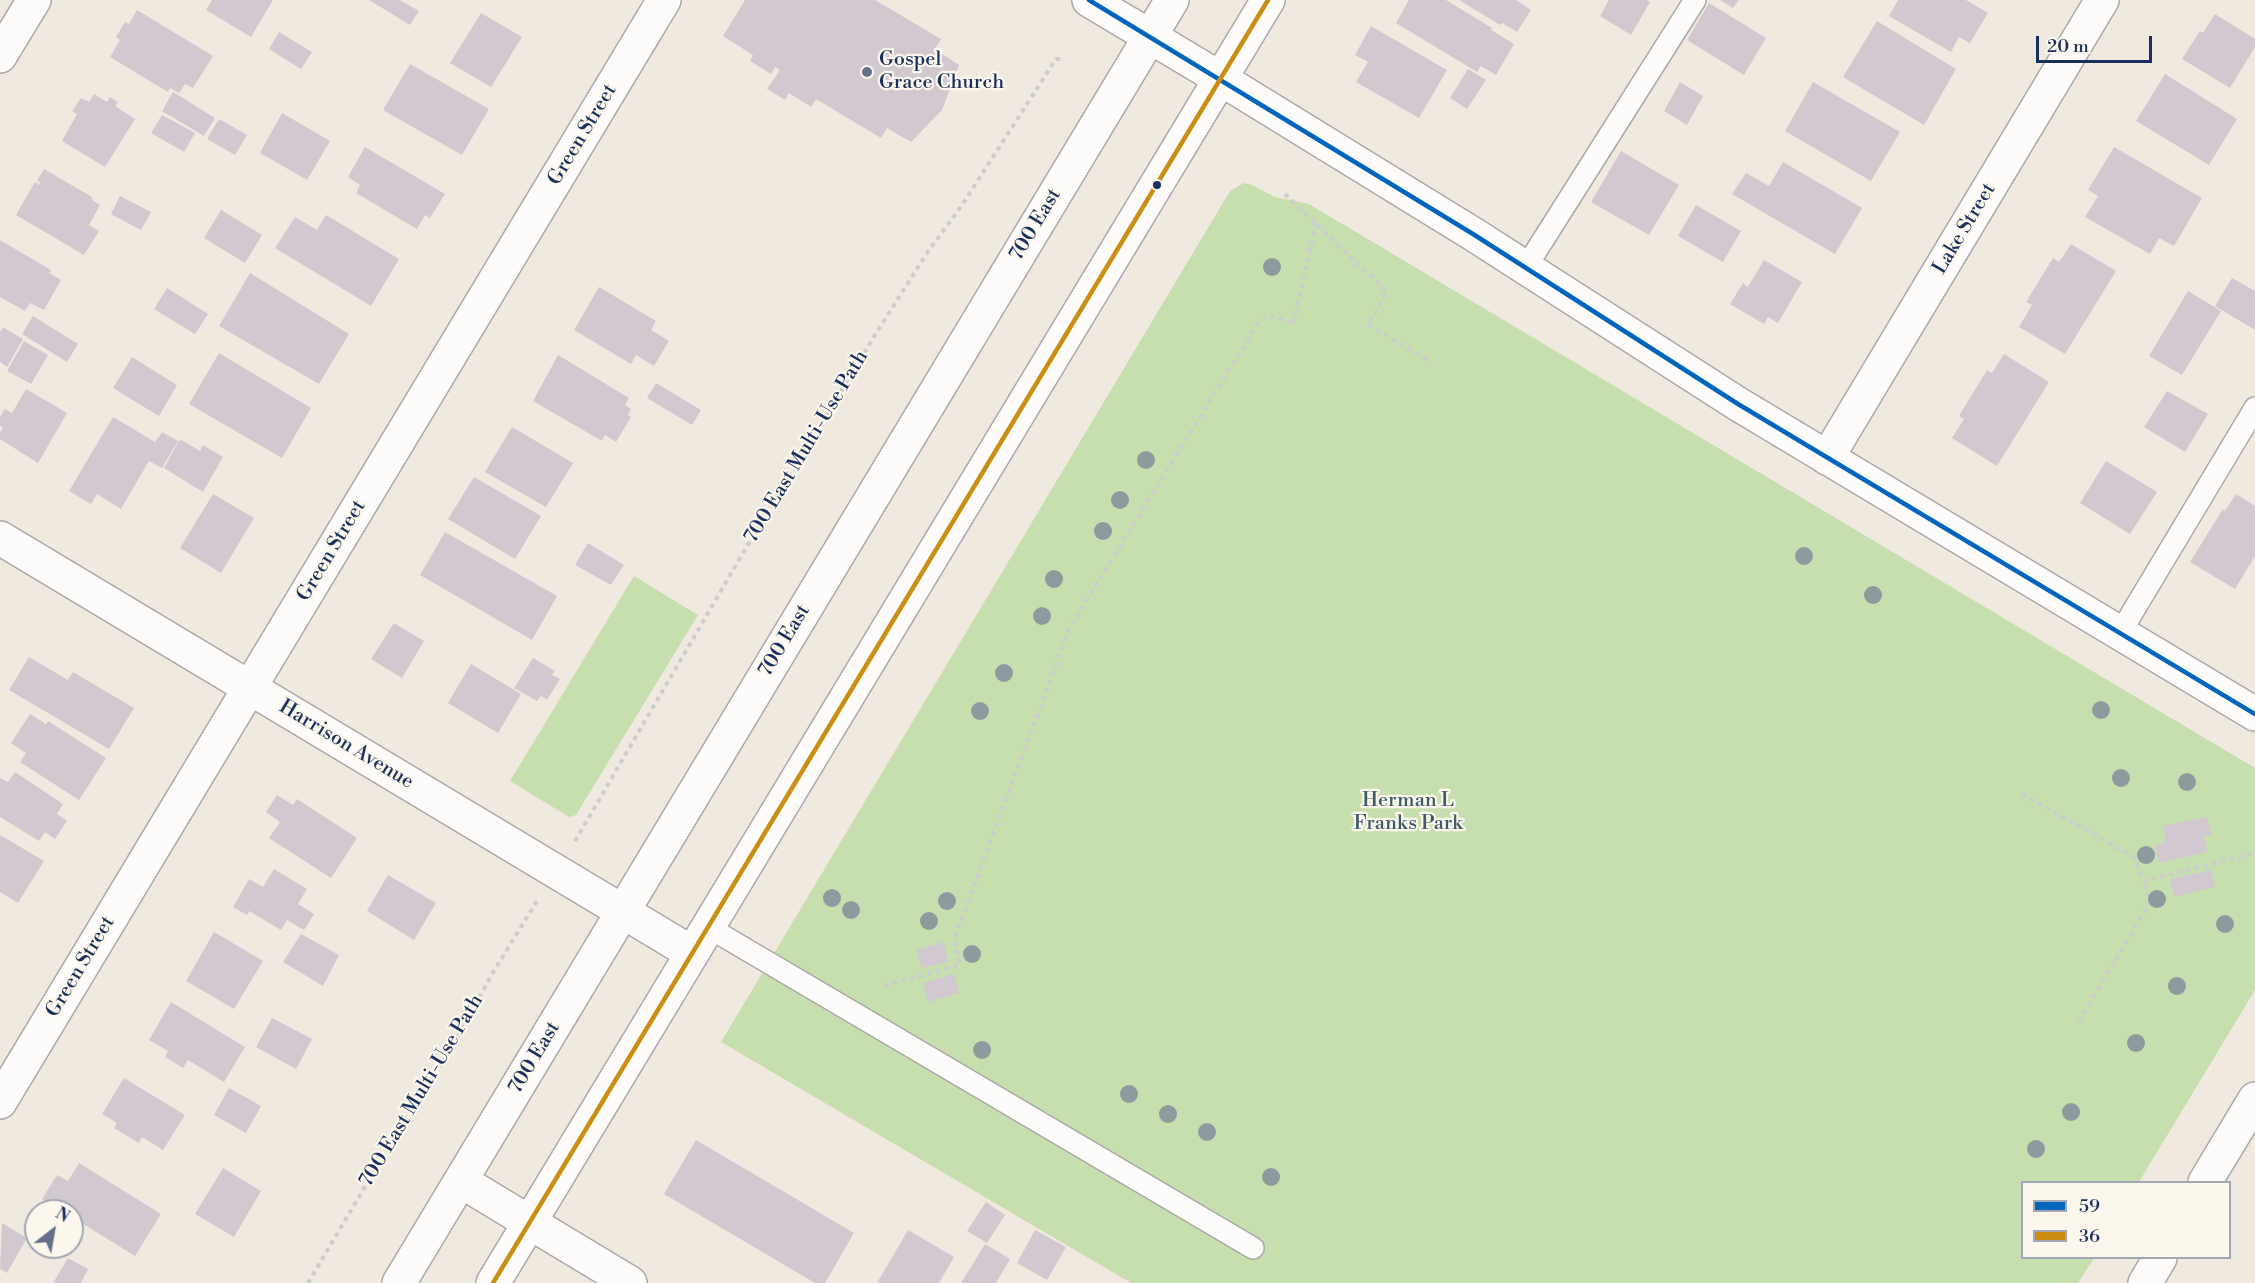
<!DOCTYPE html>
<html>
<head>
<meta charset="utf-8">
<style>
	body { margin:0 }
	#map { position:relative; width:2255px; height:1283px; overflow:hidden; background:#f0e9df; font-family:"Libre Bodoni",serif }
	canvas { display:block }
	.legend { position:absolute; left:2021px; top:1181px; width:210px; height:78px; box-sizing:border-box; background:#fbf7ec; border:2px solid #a1a7b3; margin:0; padding:8px 10px; list-style:none; font-size:18px; color:#1b2f5e }
	.legend li { display:flex; align-items:center; gap:12px; height:30px }
	.legend b { width:30px; border:2px solid #a1a7b3 }
	.north { position:absolute; left:24px; top:1199px; width:60px; height:60px; box-sizing:border-box; background:#fbf7ec; border:2px solid #a1a7b3; border-radius:50%; rotate:31deg; font-size:16px; font-weight:700; line-height:24px; text-align:center; color:#1b2f5e }
	.north::after { content:''; display:block; margin:auto; width:21px; height:27px; background:#66708b; clip-path:polygon(50% 0,100% 100%,50% 72%,0 100%) }
	.scale { position:absolute; left:2036px; top:36px; width:116px; height:27px; box-sizing:border-box; border:3px solid #1b2f5e; border-top:0; padding-left:8px; font-size:18px; line-height:21px; white-space:nowrap; color:#1b2f5e; -webkit-text-stroke:4px #fbf7ec; paint-order:stroke }
</style>
</head>
<body>
<div id="map">
<canvas width="2255" height="1283"></canvas>
<ul class="legend">
<li><b style="height:8px;background:#0065bd"></b>59</li>
<li><b style="height:8px;background:#cb8e13"></b>36</li>
</ul>
<div class="north">N</div>
<div class="scale">20 m</div>
</div>
<script>
const c = document.querySelector('canvas').getContext('2d');
c.lineJoin = 'round';
function fill(path, color) { c.fillStyle = color; c.fill(path, 'evenodd'); }
function trace(path, color, width, dash) { c.strokeStyle = color; c.lineWidth = width; c.lineCap = dash ? 'butt' : 'round'; c.setLineDash(dash || []); c.stroke(path); }
function drawText(font, color, halo, rows, align = 'center') {
  c.font = font + ' "Libre Bodoni",serif'; c.lineWidth = 4.5; c.setLineDash([]); c.textBaseline = 'middle'; c.strokeStyle = halo; c.fillStyle = color; for (const [text, x, y, turn = 0] of rows) {
    c.save(); c.translate(x, y); c.rotate((+turn || 0) * Math.PI / 180); c.textAlign = isNaN(turn) ? turn : align; if (halo) c.strokeText(text, 0, 0); c.fillText(text, 0, 0); c.restore();
  }
}
const green = new Path2D(`
	M1244 183 1252 185 1275 197 1309 204 2255 768V990L2139 1182H2022V1258H2094L2078 1283H1131L721 1042 1230 191Z
	M634 576 698 615 576 815 569 817 510 781Z`);
const building = new Path2D(`
	M212 0H273L251 37 206 10Z
	M369 0H400L419 11 410 25Z
	M745 0H875L941 39 935 49 959 65 942 110 911 142 887 128 881 138 816 99 811 107 789 93 785 100 767 89 780 70 775 67 771 74 750 61 753 55 723 36Z
	M1409 0H1446L1492 28 1491 30 1514 44 1496 75 1481 66 1477 72 1396 23Z
	M1459 0H1516L1531 10 1517 32 1502 23 1500 25Z
	M1609 0H1647L1650 2 1631 35 1600 16Z
	M1720 0H1739L1733 8Z
	M1898 0H1966L1988 13 1970 43 1959 37 1951 52 1889 16Z
	M1709 3 1766 38 1744 75 1687 40Z
	M137 10 213 56 193 88 185 84 179 93 170 88 168 92 110 57 120 40 116 37 125 22 129 24Z
	M481 13 522 37 491 87 450 63Z
	M2215 14 2255 39V47L2230 88 2182 59 2200 31 2203 33Z
	M1877 21 1956 69 1924 125 1843 77Z
	M1371 26 1447 70 1419 118 1356 82 1368 62 1355 55Z
	M279 32 312 52 301 69 269 49Z
	M410 64 489 109 462 155 383 110Z
	M1468 69 1486 80 1467 109 1450 98Z
	M2165 74 2237 119 2209 165 2136 121Z
	M1680 82 1703 96 1687 125 1664 111Z
	M1813 82 1900 132 1871 181 1785 131Z
	M173 92 215 118 204 136 162 111Z
	M94 94 107 102 110 97 118 102 115 106 135 119 105 167 62 141 77 114 72 111 81 98 89 102Z
	M282 113 330 141 307 180 260 153Z
	M162 115 195 133 184 152 151 133Z
	M219 119 247 135 235 155 207 139Z
	M365 147 445 194 430 218 425 215 417 229 356 193 360 185 348 177Z
	M2114 147 2202 198 2174 246 2159 238 2150 254 2085 217 2098 196 2088 190Z
	M1621 151 1679 185 1649 235 1591 202Z
	M1783 162 1862 208 1835 254 1732 194 1746 173 1769 186Z
	M44 169 92 197 91 199 100 205 89 225 99 231 84 255 16 215 35 182 39 185 40 182 37 181Z
	M120 196 151 212 141 230 111 214Z
	M1696 205 1741 231 1723 262 1678 236Z
	M221 210 262 235 245 263 204 238Z
	M326 215 399 259 371 306 275 248 295 217 317 230Z
	M0 240 51 270 49 273 61 280 44 310 30 303 25 311 0 297Z
	M2071 244 2116 271 2065 354 2019 327 2032 305 2026 302 2053 258 2059 262Z
	M1764 260 1802 282 1778 323 1768 317 1764 324 1730 304 1743 283 1748 287Z
	M250 273 349 334 319 384 219 326Z
	M2232 278 2255 291V330L2215 306Z
	M599 287 656 321 651 330 669 341 654 366 636 355 631 364 574 330Z
	M167 288 208 314 195 334 154 309Z
	M2188 291 2221 311 2182 375 2149 356Z
	M33 316 78 344 67 362 22 334Z
	M3 327 23 339 7 367 0 362V332Z
	M24 341 48 355 31 384 7 371Z
	M219 353 311 408 282 458 189 404Z
	M2004 354 2049 382 1997 466 1952 438 1964 419 1959 416 1987 370 1992 373Z
	M558 355 629 398 625 405 631 409 628 415 631 417 616 442 605 435 602 441 533 401Z
	M132 357 177 385 159 416 113 388Z
	M656 383 701 410 692 425 647 398Z
	M26 389 67 413 38 463 0 439V432L3 428 0 426V417L5 409 12 413Z
	M2167 391 2208 414 2185 452 2144 427Z
	M113 417 155 442 162 432 178 441 162 468 149 461 121 509 97 494 91 504 69 491Z
	M512 427 573 463 546 507 485 472Z
	M180 439 200 451 203 445 223 457 203 492 164 468Z
	M2106 461 2157 492 2130 534 2080 503Z
	M474 477 541 516 515 559 448 519Z
	M213 494 254 518 221 573 180 548Z
	M2236 494 2255 506V556L2235 589 2190 562 2223 509 2225 511Z
	M445 532 557 596 532 640 420 575Z
	M588 543 624 565 611 585 575 565Z
	M394 623 424 641 402 678 371 659Z
	M29 657 68 680 73 672 134 708 109 749 9 690Z
	M533 658 555 671 552 675 560 679 547 700 541 696 537 701 514 688Z
	M471 664 521 694 498 733 448 703Z
	M30 714 46 724 48 721 106 758 79 800 20 762 26 753 11 743Z
	M15 772 63 804 57 814 67 821 55 839 45 832 39 841 0 817V778L8 782Z
	M277 795 293 805 297 799 357 838 331 878 269 838 280 822 266 812Z
	M2207 817 2212 834 2204 836 2207 852 2159 863 2155 845 2166 842 2163 826Z
	M0 835 44 861 18 903 0 892Z
	M274 869 307 889 298 904 314 914 304 930 287 920 281 930 249 911 247 915 233 907 249 879 263 887Z
	M2211 870 2215 887 2174 897 2170 879Z
	M388 875 436 903 414 940 367 911Z
	M214 932 263 961 234 1009 186 981Z
	M301 934 339 955 323 986 283 962Z
	M944 942 948 962 921 968 917 949Z
	M954 974 959 993 928 1002 923 983Z
	M171 1002 245 1047 224 1082 188 1060 183 1068 165 1057 168 1051 149 1040Z
	M272 1018 312 1039 296 1069 256 1047Z
	M124 1078 185 1115 163 1150 142 1137 139 1143 114 1128 117 1123 102 1114Z
	M229 1088 261 1106 246 1133 214 1115Z
	M696 1140 854 1233 825 1283H815L664 1194Z
	M79 1163 161 1214 135 1256 72 1217V1211H62L42 1199 57 1175 68 1181Z
	M223 1168 261 1191 234 1237 195 1214Z
	M986 1202 1005 1215 987 1243 967 1231Z
	M2 1223 27 1238 7 1273 0 1269Z
	M908 1230 954 1257 939 1283H877Z
	M1035 1230 1066 1247 1047 1280 1017 1263Z
	M985 1244 1010 1259 996 1283H961Z
	M68 1258 88 1269 81 1283H53Z`);
const path = new Path2D(`
	M1285 194 1387 292 1368 325 1432 362
	M2022 794 2134 857 2144 881 2255 853
	M575 841 743 553 875 335 927 253 962 205 1056 59H1060
	M884 986 960 965 954 940 1070 627 1260 320 1275 316 1293 325 1316 223
	M2079 1021 2151 901 2144 881
	M308 1283 424 1087 451 1050 492 974 537 901`);
const service = new Path2D(`
	M1526 267 1695 0
	M2120 633 2255 408
	M708 927 1253 1248`);
const minor = new Path2D(`
	M0 56 34 0
	M1827 458 2102 0
	M0 538 692 953
	M0 1102 664 0
	M461 1181 630 1283
	M2205 1182 2255 1099
	M2145 1283 2160 1258`);
const tertiary = new Path2D(`
	M1221 79 1473 234 1738 404 2255 714`);
const secondary = new Path2D(`
	M1089 0 1221 79`);
const primary = new Path2D(`
	M399 1283 1172 0
	M493 1283 1268 0`);
const bus1 = new Path2D(`
	M1089 0 1473 234 1738 404 2255 714`);
const bus2 = new Path2D(`
	M493 1283 1268 0`);
const trees = [
	[1272,267],
	[1146,460],
	[1120,500],
	[1103,531],
	[1804,556],
	[1054,579],
	[1873,595],
	[1042,616],
	[1004,673],
	[2101,710],
	[980,711],
	[2121,778],
	[2187,782],
	[2146,855],
	[832,898],
	[2157,899],
	[947,901],
	[851,910],
	[929,921],
	[2225,924],
	[972,954],
	[2177,986],
	[2136,1043],
	[982,1050],
	[1129,1094],
	[2071,1112],
	[1168,1114],
	[1207,1132],
	[2036,1149],
	[1271,1177]
];
const markers = [
	[867,72,6,"#66708b"],
	[1157,185,5,"#1b2f5e"]
];
const poiNames = [
	["Gospel",879,60],
	["Grace Church",879,83]
];
const streetNames = [
	["Green Street",583,135,-59],
	["700 East",1036,225,-59],
	["Lake Street",1965,229,-59],
	["700 East Multi-Use Path",807,447,-59],
	["Green Street",332,551,-59],
	["700 East",785,641,-59],
	["Harrison Avenue",346,745,31],
	["Green Street",81,967,-59],
	["700 East",535,1058,-59],
	["700 East Multi-Use Path",422,1091,-59]
];
const parkNames = [
	["Herman L",1408,801],
	["Franks Park",1408,824]
];
fill(green, '#c7dfae');
fill(building, '#d1c9cf');
trace(service, '#aba9aa', 24);
trace(minor, '#aba9aa', 36);
trace(tertiary, '#aba9aa', 36);
trace(secondary, '#aba9aa', 36);
trace(primary, '#aba9aa', 36);
trace(path, '#cdcdce', 4, [4.5, 4.5]);
trace(service, '#fdfcfa', 21);
trace(minor, '#fdfcfa', 33);
trace(tertiary, '#fdfcfa', 33);
trace(secondary, '#fdfcfa', 33);
trace(primary, '#fdfcfa', 33);
trace(bus1, '#0065bd', 4.5);
trace(bus2, '#cb8e13', 4.5);
c.fillStyle = '#8e9a9e';
for (const [x, y] of trees) { c.beginPath(); c.arc(x, y, 9, 0, 2 * Math.PI); c.fill(); }
for (const [x, y, r, color] of markers) { const dot = new Path2D(); dot.arc(x, y, r, 0, 2 * Math.PI); c.fillStyle = color; c.fill(dot); trace(dot, '#fbf7ec', 2); }
drawText('20px', '#1b2f5e', '#fbf7ec', poiNames, 'left');
drawText('20px', '#1b2f5e', '#fbf7ec', streetNames);
drawText('20px', '#3e5968', '#fbf7ec', parkNames);
</script>
</body>
</html>
